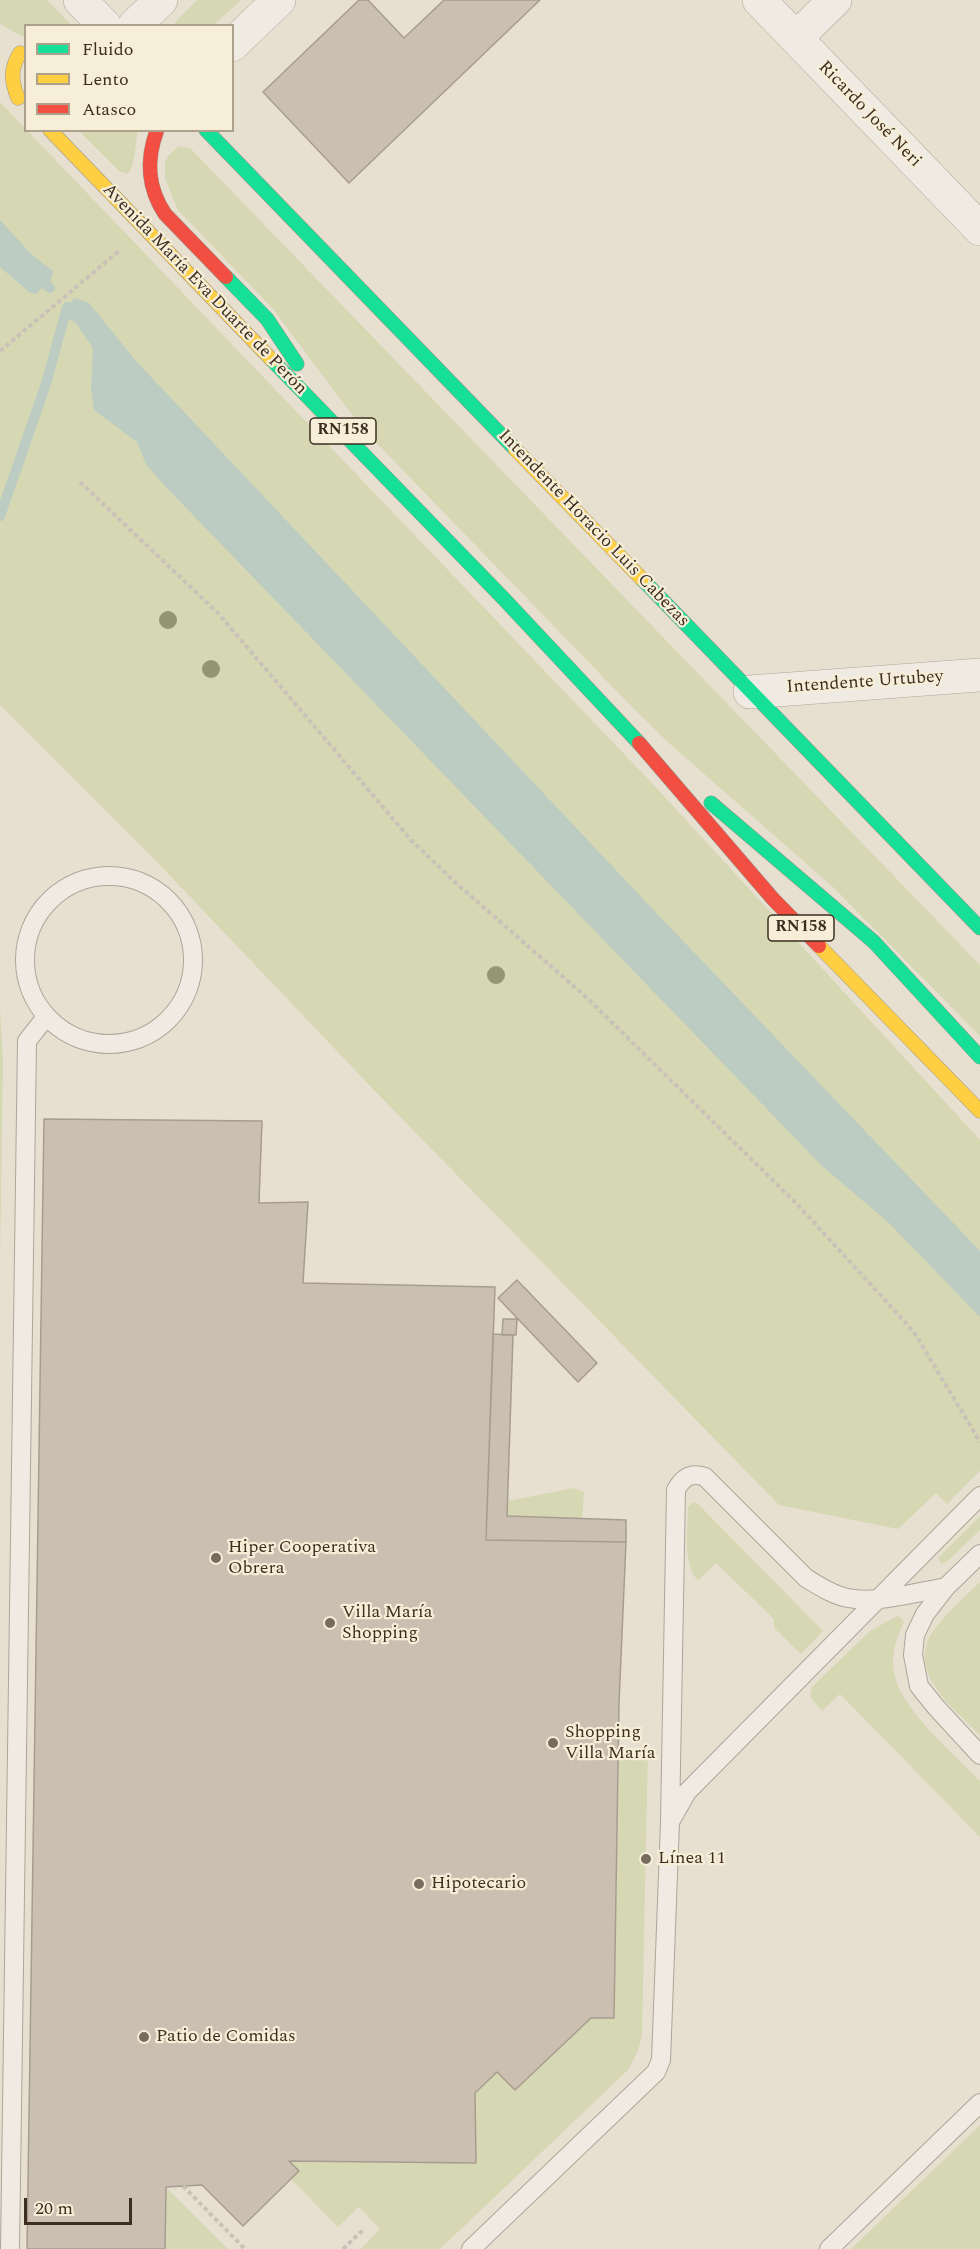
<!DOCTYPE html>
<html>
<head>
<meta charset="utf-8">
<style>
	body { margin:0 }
	#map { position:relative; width:980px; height:2249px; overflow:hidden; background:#e7e0d1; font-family:Spectral,serif }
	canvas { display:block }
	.legend { position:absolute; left:24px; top:24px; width:210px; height:108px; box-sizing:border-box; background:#f7eed8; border:2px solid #ada18e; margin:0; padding:8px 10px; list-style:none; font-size:18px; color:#3d2e20 }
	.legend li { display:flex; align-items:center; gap:12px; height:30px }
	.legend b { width:30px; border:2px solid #ada18e }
	.scale { position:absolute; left:24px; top:2198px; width:108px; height:27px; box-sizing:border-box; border:3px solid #3d2e20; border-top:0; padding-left:8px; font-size:18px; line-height:21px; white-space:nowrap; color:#3d2e20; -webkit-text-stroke:4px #f7eed8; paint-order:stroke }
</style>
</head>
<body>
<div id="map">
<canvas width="980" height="2249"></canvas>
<ul class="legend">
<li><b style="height:8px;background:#16e098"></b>Fluido</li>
<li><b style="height:8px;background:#ffcf43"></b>Lento</li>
<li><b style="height:8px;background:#f24e42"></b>Atasco</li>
</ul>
<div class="scale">20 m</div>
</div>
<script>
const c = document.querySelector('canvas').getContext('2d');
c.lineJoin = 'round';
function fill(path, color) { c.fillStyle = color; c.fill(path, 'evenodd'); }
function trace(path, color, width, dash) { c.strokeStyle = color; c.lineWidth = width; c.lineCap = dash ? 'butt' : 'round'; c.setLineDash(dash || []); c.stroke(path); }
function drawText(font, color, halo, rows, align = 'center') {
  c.font = font + ' Spectral,serif'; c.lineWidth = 4.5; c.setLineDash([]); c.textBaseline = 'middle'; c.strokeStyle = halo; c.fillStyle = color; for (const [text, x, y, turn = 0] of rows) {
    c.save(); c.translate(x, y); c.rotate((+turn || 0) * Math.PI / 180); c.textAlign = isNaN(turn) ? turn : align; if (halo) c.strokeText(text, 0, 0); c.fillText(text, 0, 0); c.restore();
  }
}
const green = new Path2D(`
	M0 0H47L71 25 26 26 25 38 0 24Z
	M197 0H241L214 25H174L177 20Z
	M0 102 650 781 980 1140V1471L947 1504 936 1493 898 1529 779 1505 373 1089 155 860 0 705Z
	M79 131H138C135 142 136 166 128 174L119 171Z
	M179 146 191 149 980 965V1036L833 887 671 745 633 708 362 428 273 309 178 210 165 178V162L169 155Z
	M0 1008 3 1061 0 1262Z
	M574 1488 584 1492 582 1518 507 1516 508 1501Z
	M693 1502 698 1504 823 1631 801 1654 774 1628V1619L716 1563 698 1581C682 1562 688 1531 688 1507Z
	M980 1516V1530L948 1561 941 1564 938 1558Z
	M980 1582V1735C954 1709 904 1670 934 1630 947 1612 964 1598 980 1582Z
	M897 1616 902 1619 904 1623C895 1639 890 1659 895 1677 904 1712 955 1755 980 1781V1837L840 1694 822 1711 810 1697 812 1687 870 1631Z
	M619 1749H648L642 2034C640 2048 635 2058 628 2070L440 2249H361L380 2229 359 2207 338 2227 291 2179 299 2171 289 2161 476 2163 475 2093 497 2072 515 2090 591 2018H614Z
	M980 2125V2249H851Z
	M166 2187 228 2249H165Z`);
const water = new Path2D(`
	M0 220 32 255 53 271 52 278 36 294 29 292 0 267Z
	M74 298 89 303 136 361 662 919 980 1251V1317L888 1222 823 1167 165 486 146 464 137 442 94 410 91 390 93 348 76 323 61 314Z`);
const stream = new Path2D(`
	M34 275 50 288
	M0 516 46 384 67 307 70 311`);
const building = new Path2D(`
	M359 0H368L404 38 444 0H540L349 183 263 92Z
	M44 1119 262 1121 259 1203 308 1202 303 1283 495 1287 486 1540 626 1542 619 1703 614 2018H591L515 2090 497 2072 475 2093 476 2163 289 2161 299 2171 243 2226 202 2185 166 2187 165 2249H27Z
	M517 1280 597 1363 578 1382 498 1298Z
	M503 1319H517L516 1335H502Z
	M493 1334 513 1335 507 1516 626 1520V1542L486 1540Z`);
const path = new Path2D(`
	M0 351 119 251
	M80 482 218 613 411 840 456 883 586 997 796 1203 906 1323 917 1337 980 1442
	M183 2186 245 2249
	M343 2249 365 2228`);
const lane = new Path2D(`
	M25 960a84 84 0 1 1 168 0a84 84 0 1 1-168 0Z
	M980 1554 946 1587 925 1614 915 1635 913 1655 919 1686 935 1706 980 1755
	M671 1820 687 1792 980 1496
	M10 2249 27 1041 46 1017
	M471 2249 656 2072 661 2060 670 1822 676 1490C683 1477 691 1472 705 1477L806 1578C819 1586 833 1595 848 1598 876 1604 918 1592 946 1587
	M829 2249 980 2103`);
const street = new Path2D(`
	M80 0 105 26
	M759 0 980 229
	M134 26 161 0
	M796 38 835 0
	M232 45 279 0
	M750 692 980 675`);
const fast = new Path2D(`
	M206 130 515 449
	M226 277 267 319 297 364
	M272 360 503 598 639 743
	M642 579 980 928
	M711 803 874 942 980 1057`);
const slow = new Path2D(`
	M18 98C11 81 10 69 20 53
	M50 130 272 360
	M515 449 642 579
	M819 946 980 1111`);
const jam = new Path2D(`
	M157 130C146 160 147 187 165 214L226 277
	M639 743 773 899 819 946`);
const trees = [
	[168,620],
	[211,669],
	[496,975]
];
const markers = [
	[216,1558,6,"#786c5e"],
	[330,1623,6,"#786c5e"],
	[553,1743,6,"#786c5e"],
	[646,1859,6,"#786c5e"],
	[419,1884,6,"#786c5e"],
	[144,2037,6,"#786c5e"]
];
const shields = [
	[343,431,66],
	[801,928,66]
];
const shieldNames = [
	["RN158",343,431],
	["RN158",801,928]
];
const streetNames = [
	["Ricardo José Neri",869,115,46],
	["Avenida María Eva Duarte de Perón",204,290,46],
	["Intendente Horacio Luis Cabezas",593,529,46],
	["Intendente Urtubey",865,683,-4]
];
const poiNames = [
	["Hiper Cooperativa",228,1548],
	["Obrera",228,1569],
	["Villa María",342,1613],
	["Shopping",342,1634],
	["Shopping",565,1733],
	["Villa María",565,1754],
	["Línea 11",658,1859],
	["Hipotecario",431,1884],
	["Patio de Comidas",156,2037]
];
fill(green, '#d6d7b3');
fill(water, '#bcccc2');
trace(stream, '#bcccc2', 10);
fill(building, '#cbbfb2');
trace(building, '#a89c90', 1.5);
trace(lane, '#ada599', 20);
trace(street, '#ada599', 34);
trace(fast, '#9c958a', 15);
trace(slow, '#9c958a', 15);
trace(jam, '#9c958a', 15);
trace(path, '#c8c2b9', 4, [4.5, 3]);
trace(lane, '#efebe3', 18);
trace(street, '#efebe3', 33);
trace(fast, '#16e098', 14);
trace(slow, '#ffcf43', 14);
trace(jam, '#f24e42', 14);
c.fillStyle = '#929673';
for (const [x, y] of trees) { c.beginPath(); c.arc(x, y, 9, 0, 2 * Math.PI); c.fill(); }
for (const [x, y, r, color] of markers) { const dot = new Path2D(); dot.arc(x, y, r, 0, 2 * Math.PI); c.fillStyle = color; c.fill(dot); trace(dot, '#f7eed8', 2); }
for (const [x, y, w] of shields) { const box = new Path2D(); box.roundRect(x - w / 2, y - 13, w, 26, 4.5); c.fillStyle = '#f7eed8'; c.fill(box); trace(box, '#3d2e20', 1.5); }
drawText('bold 16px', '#3d2e20', null, shieldNames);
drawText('18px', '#3d2e20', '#f7eed8', streetNames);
drawText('18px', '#3d2e20', '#f7eed8', poiNames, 'left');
</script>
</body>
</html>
